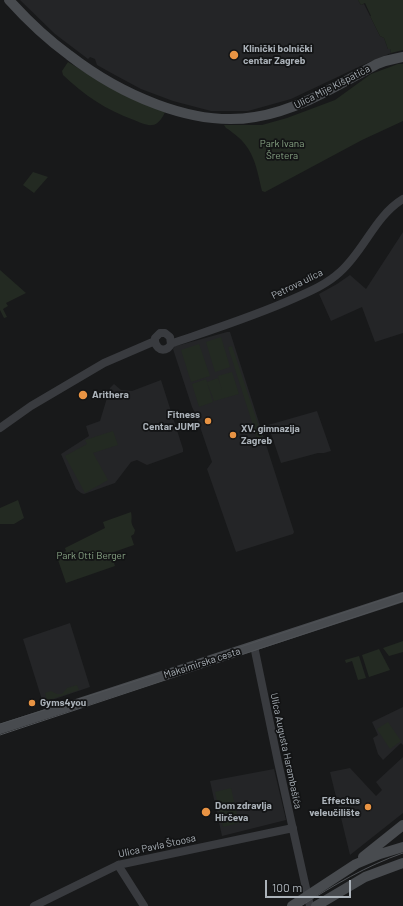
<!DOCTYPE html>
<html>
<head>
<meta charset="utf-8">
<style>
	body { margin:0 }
	#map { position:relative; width:403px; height:906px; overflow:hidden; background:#18191a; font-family:Barlow,sans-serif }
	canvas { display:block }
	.scale { position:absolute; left:265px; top:880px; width:86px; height:18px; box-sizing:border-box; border:2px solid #abb2b9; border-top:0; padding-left:5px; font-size:12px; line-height:14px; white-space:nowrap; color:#abb2b9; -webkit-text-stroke:3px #131415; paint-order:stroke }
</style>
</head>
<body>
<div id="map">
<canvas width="403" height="906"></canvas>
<div class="scale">100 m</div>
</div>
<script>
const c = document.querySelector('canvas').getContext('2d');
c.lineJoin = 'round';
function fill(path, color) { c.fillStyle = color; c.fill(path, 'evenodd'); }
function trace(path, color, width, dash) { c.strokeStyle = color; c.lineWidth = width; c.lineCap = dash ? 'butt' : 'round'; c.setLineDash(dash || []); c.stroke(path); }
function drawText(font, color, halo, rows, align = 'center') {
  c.font = font + ' Barlow,sans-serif'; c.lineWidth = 3.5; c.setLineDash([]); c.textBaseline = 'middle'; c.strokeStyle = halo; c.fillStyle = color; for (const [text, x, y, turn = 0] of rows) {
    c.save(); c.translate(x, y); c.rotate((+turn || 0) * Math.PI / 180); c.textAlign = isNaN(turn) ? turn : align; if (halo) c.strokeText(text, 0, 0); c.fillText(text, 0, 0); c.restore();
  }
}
const built = new Path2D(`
	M20 0H358L361 5 364 4 380 36 384 38 388 49H390L391 53 367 63 291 99 248 111H211L173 101 141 89 115 75 97 65 95 59 90 57 88 59 55 34Z
	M403 232V333L375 342 362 307 331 321 319 294 337 284 350 275 366 289Z
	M227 332H230L294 532 293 534 236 552 207 469 212 462 196 415 192 407 173 349 175 346 180 345Z
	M161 380 183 449V452L147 465 137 460 131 462 115 483 84 494 81 493 76 489 61 454 89 436 86 426 100 421 110 388 114 384 121 390 132 391Z
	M317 411 331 451 324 453H318L281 463 268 425Z
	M70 623 90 687 43 703 23 639Z
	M403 707V745L401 743 383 760 378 754 373 738 378 735 372 722Z
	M403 757V813L350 855 330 772 350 768 376 796 382 790 376 782Z
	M274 769 286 820 222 836 210 781Z`);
const green = new Path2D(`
	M358 0H403V50L391 53 390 49H388L384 38 380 36 370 16H371L365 3 361 5Z
	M68 62 115 90 165 112C163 117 158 125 152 125 147 126 139 122 134 120 106 110 84 95 63 75L62 71Z
	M398 64H403V121L362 140 265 192 262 191C257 170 255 152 238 137 234 134 230 130 226 128L224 125H262L287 118 335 100 371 74Z
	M33 172 48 177 34 193 23 185Z
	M0 270 26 293 6 303 8 306 3 309 7 317 4 318 0 310Z
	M221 337 230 367 215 372 206 342Z
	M199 344 210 376 191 382 181 350Z
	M232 346 263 439 258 441 228 347Z
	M232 372 239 394 214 401 207 382 218 378 222 390 218 376Z
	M206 379 213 402 199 407 192 384Z
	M113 431 118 445 93 453 108 480 85 493 65 456 87 444 85 440Z
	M18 500 24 518 14 524H0V508Z
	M131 512C133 522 129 520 135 530L134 534 131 536 134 545 111 553 115 566 66 583 58 560 63 556 62 553 66 551 65 548 105 528 103 522Z
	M403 641V652L389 656 383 648Z
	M379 649 390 670 369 677 362 655Z
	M359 656 366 678 358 680 352 661 346 663 345 660Z
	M77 685 79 690 47 701 45 693 51 691 57 694H62L67 688Z
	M388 722 401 741 390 749 377 729Z
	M231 788 239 823 223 827 215 792Z`);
const tertiary = new Path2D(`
	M171 344 170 337 165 333H160L155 338C154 345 160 353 168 348 170 346 171 344 173 343 214 329 255 316 295 298 311 291 327 284 340 272 364 251 375 216 403 199
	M0 428 31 406 104 363 155 341
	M254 646 278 762 310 906
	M118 865 144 906
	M34 906 118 865 293 828`);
const secondary = new Path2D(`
	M9 0C27 20 47 39 69 55 118 93 192 128 255 117 299 110 338 85 377 64L385 61 403 57
	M0 729 403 597
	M363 857 403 825
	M292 906 356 864 380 854 403 847
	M316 906 365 877 403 863`);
const tram = new Path2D(`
	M0 724 180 667 403 593
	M0 735 403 601
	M301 906C334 885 366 866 403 853`);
const markers = [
	[234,55,5,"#e89343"],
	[83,395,5,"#e89343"],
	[208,421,4,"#e89343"],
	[233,435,4,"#e89343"],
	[32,703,4,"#e89343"],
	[368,807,4,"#e89343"],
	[206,812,5,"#e89343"]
];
const poiNames = [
	["Klinički bolnički",243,49],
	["centar Zagreb",243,61],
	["Arithera",92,395],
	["Fitness",200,415,"right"],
	["Centar JUMP",200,427,"right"],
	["XV. gimnazija",241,429],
	["Zagreb",241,441],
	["Gyms4you",40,703],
	["Effectus",360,801,"right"],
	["veleučilište",360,813,"right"],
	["Dom zdravlja",215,806],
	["Hirčeva",215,818]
];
const streetNames = [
	["Ulica Mije Kišpatića",332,87,-27],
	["Petrova ulica",297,284,-26],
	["Maksimirska cesta",202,663,-18],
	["Ulica Augusta Harambašića",286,751,78],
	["Ulica Pavla Štoosa",157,846,-12]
];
const parkNames = [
	["Park Ivana",282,144],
	["Šretera",282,156],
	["Park Otti Berger",91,556]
];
fill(built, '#242527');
fill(green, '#232a22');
trace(tertiary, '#393b3f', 8);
trace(secondary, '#484b4f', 10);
trace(tram, '#4f5256', 1);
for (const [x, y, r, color] of markers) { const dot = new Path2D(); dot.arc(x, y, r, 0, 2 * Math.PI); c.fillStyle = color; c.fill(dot); trace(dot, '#131415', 1.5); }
drawText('bold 10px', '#abb2b9', '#131415', poiNames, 'left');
drawText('10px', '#abb2b9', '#131415', streetNames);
drawText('10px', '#87a384', '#131415', parkNames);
</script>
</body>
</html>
